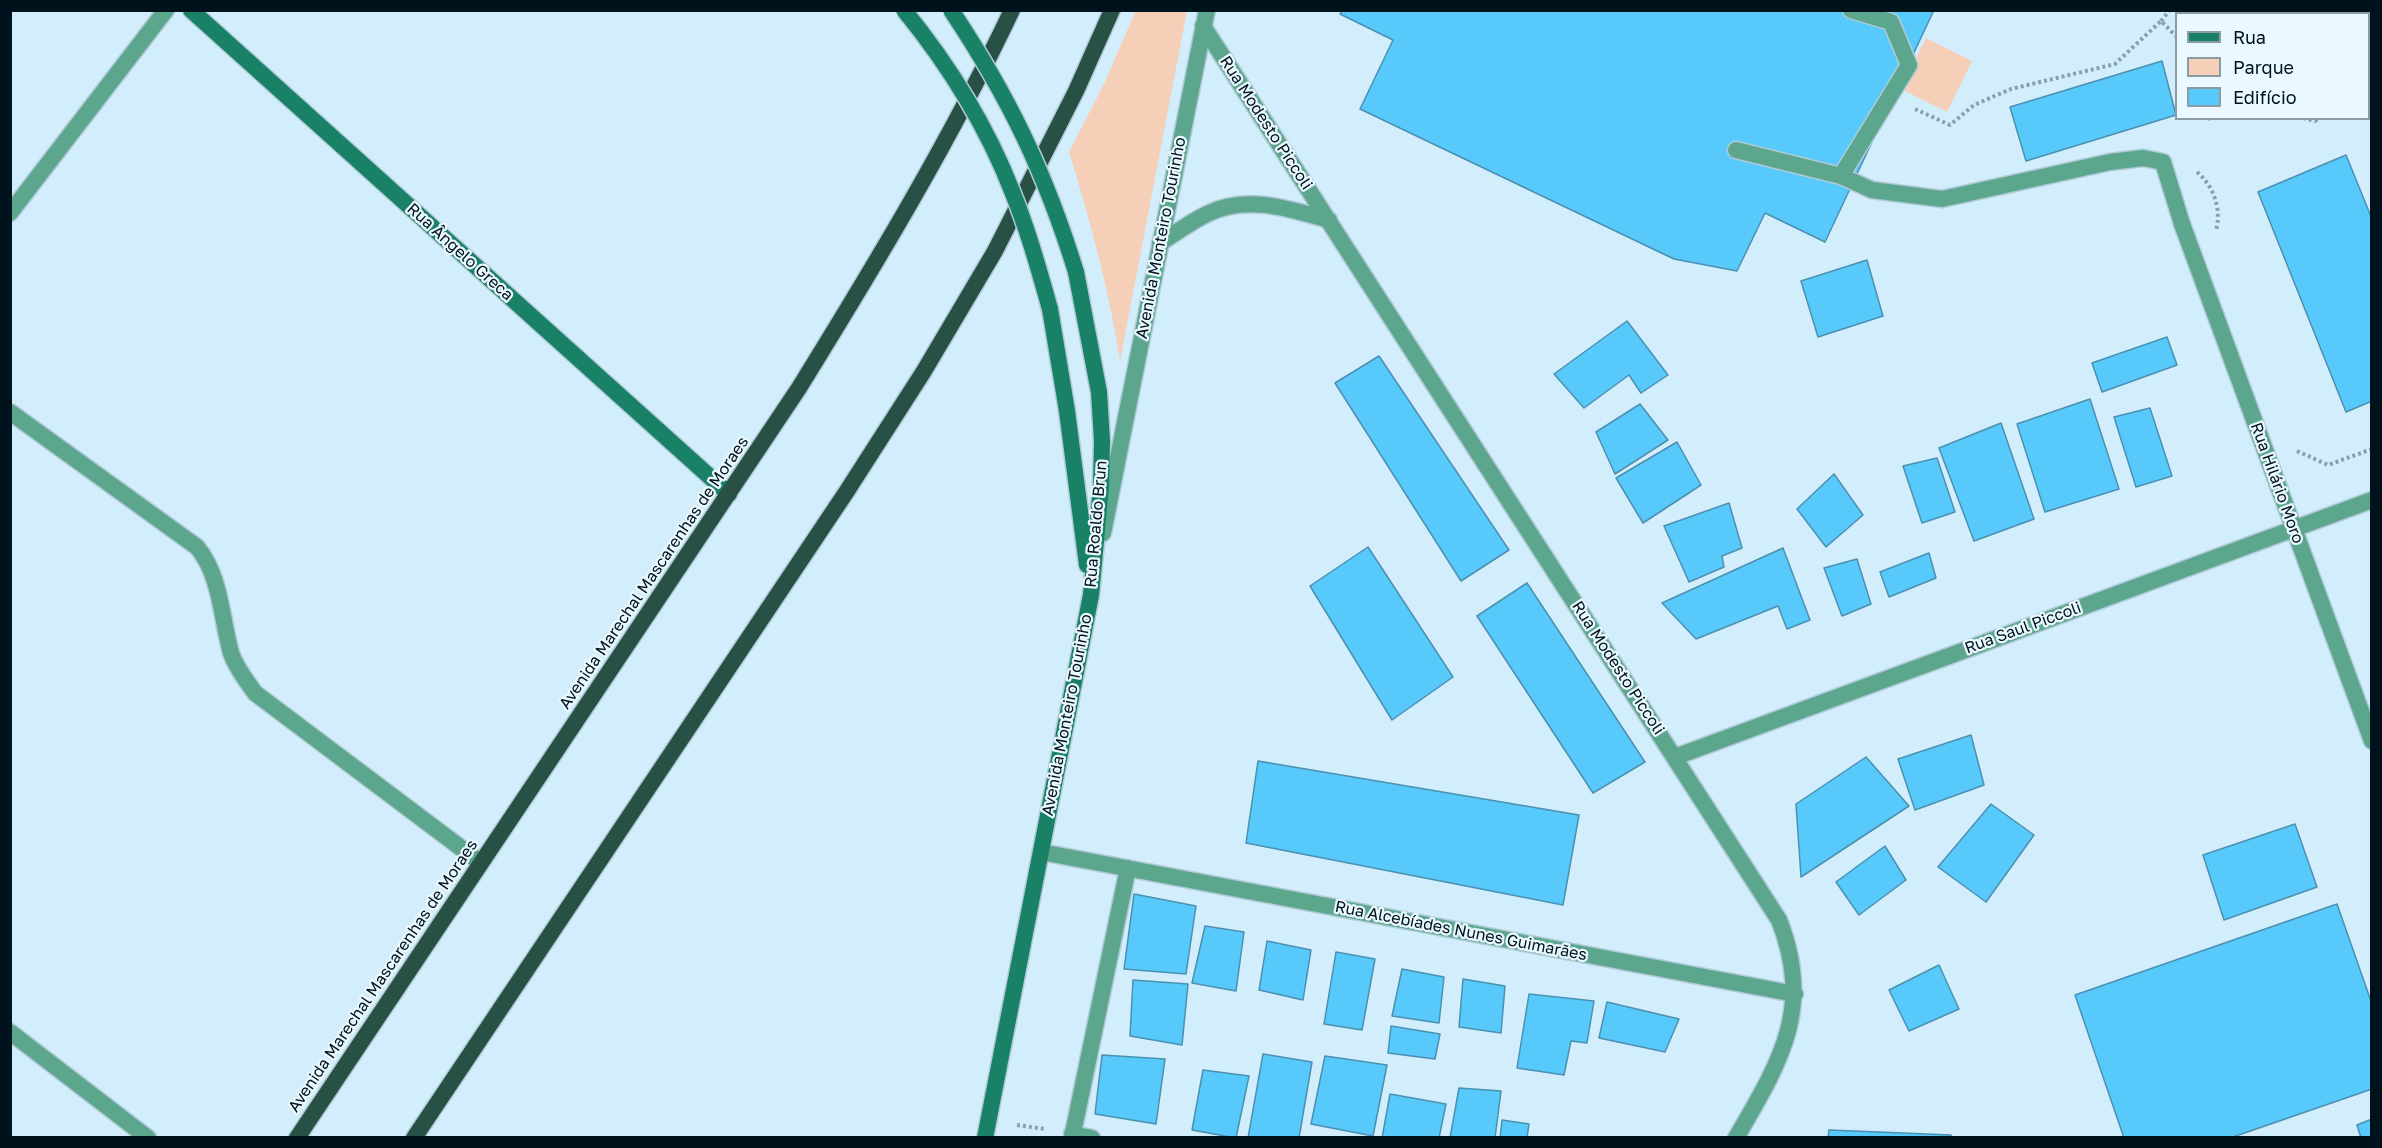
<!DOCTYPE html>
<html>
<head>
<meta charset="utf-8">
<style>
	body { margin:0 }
	#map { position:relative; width:2382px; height:1148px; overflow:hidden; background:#d2edfb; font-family:"Golos Text",sans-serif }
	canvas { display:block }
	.frame { position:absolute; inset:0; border:12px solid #00121b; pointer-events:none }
	.legend { position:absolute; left:2175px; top:12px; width:195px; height:108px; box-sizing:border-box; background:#eaf8ff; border:2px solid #8c9ca4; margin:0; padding:8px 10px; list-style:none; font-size:18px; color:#00121b }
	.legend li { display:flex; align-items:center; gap:12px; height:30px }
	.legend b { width:30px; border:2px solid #8c9ca4 }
</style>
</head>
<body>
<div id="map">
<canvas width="2382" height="1148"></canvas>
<div class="frame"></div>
<ul class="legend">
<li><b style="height:8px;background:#188166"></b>Rua</li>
<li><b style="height:16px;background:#f6cfb9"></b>Parque</li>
<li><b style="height:16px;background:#57c9fb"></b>Edifício</li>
</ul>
</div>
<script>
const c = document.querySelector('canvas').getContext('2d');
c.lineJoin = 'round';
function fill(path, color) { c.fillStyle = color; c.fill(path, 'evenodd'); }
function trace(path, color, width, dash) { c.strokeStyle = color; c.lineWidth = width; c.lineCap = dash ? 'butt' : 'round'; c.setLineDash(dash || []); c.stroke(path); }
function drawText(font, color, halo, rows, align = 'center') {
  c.font = font + ' "Golos Text",sans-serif'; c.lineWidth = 4.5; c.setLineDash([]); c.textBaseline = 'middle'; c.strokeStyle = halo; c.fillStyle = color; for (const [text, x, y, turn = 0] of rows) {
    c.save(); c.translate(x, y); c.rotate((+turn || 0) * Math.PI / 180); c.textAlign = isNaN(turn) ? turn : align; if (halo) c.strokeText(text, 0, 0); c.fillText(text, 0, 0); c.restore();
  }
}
const green = new Path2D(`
	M1136 10 1187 11 1120 361C1109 289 1090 221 1069 152L1105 82Z
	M1926 38 1972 61 1947 112 1901 89Z`);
const building = new Path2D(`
	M1342 10H1934L1825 242 1765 213 1737 271 1674 259 1360 109 1393 40 1340 14Z
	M2266 10H2372V32L2368 36V14H2263Z
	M2162 61 2176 115 2026 161 2010 107Z
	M2346 155 2372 219V401L2346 412 2258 192Z
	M1867 260 1883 316 1818 337 1801 281Z
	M1627 321 1668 375 1641 393 1629 375 1584 408 1554 374Z
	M2167 337 2177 365 2102 392 2092 363Z
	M1379 356 1509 550 1461 581 1335 383Z
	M2090 399 2119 489 2045 512 2017 424Z
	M1640 404 1668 440 1615 474 1596 432Z
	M2150 408 2172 476 2136 487 2114 417Z
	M2001 423 2034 519 1974 541 1939 448Z
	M1677 442 1701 485 1643 523 1616 478Z
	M1937 458 1955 512 1922 523 1903 466Z
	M1834 474 1863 515 1826 547 1797 509Z
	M1729 503 1742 548 1722 556 1724 567 1689 582 1664 526Z
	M1368 547 1453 677 1392 720 1310 586Z
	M1783 548 1810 620 1787 629 1778 606 1696 639 1662 603Z
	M1929 553 1936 578 1889 597 1880 572Z
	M1857 559 1871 604 1842 616 1824 568Z
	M1527 583 1645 762 1593 793 1477 616Z
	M1971 735 1984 785 1915 810 1898 759Z
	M1866 757 1909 806 1801 877 1796 804Z
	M1258 761 1579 815 1563 905 1246 843Z
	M1991 804 2034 835 1986 902 1938 867Z
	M2295 824 2317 887 2224 920 2203 855Z
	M1885 846 1906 880 1859 915 1836 882Z
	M1134 894 1196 906 1186 974 1124 969Z
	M2337 904 2372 1004V1089L2230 1138H2124L2075 995Z
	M1205 926 1244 932 1236 991 1192 983Z
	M1267 941 1311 950 1303 1000 1259 990Z
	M1336 952 1375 959 1362 1030 1324 1024Z
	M1939 965 1959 1009 1909 1031 1889 990Z
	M1402 969 1444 977 1439 1023 1392 1016Z
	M1463 979 1505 986 1501 1033 1459 1027Z
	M1133 980 1188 984 1182 1045 1130 1036Z
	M1529 994 1594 1001 1587 1043 1571 1041 1564 1075 1517 1068Z
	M1607 1002 1679 1019 1665 1052 1599 1038Z
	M1391 1026 1440 1034 1435 1059 1388 1053Z
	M1263 1054 1312 1062 1299 1138H1248Z
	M1102 1055 1165 1059 1156 1124 1095 1114Z
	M1325 1056 1387 1065 1373 1136 1311 1124Z
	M1203 1070 1249 1076 1236 1138 1192 1130Z
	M1459 1088 1501 1091 1495 1138H1450Z
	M1390 1094 1446 1104 1439 1138H1382Z
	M2372 1119V1138H2361L2357 1125Z
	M1502 1120 1529 1124 1527 1138H1500Z
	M1829 1130 1951 1135V1138H1828Z`);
const path = new Path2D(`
	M2161 21 2170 10
	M2368 70 2372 66
	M1915 109 1950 125 1974 105 2011 89 2115 64 2161 21 2176 36
	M2368 111 2372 118
	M2303 118 2315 121 2319 118
	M2208 120 2209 118
	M2197 172C2213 185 2222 209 2216 230
	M2297 451 2328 465 2372 449
	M1017 1125 1045 1129`);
const service = new Path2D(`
	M1736 150 1841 176 1872 190 1942 199 2110 162 2143 158 2163 162 2182 224
	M1841 176 1909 65 1891 22 1851 10`);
const minor = new Path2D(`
	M1203 26 1779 920C1814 1009 1780 1062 1736 1138
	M10 213 166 10
	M2182 224 2372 741
	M1160 243C1175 234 1190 222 1207 214 1246 194 1290 209 1329 220
	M10 412 197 547C221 576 221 617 231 653 236 668 246 680 255 693L481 863
	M1675 757 2372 500
	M1041 852 1795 994
	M1072 1134 1092 1138
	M1072 1138 1128 868`);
const tertiary = new Path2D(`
	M1103 533 1207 10
	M10 1032 148 1138`);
const secondary = new Path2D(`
	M191 10 729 494
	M1050 309 1067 411 1087 565
	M985 1138 1091 595 1101 487 1102 441 1099 392 1076 272`);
const trunk = new Path2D(`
	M297 1138 799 388C875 265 950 141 1012 10
	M414 1138 847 491 924 371 995 251 1076 91 1112 10`);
const secondaryBridge = new Path2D(`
	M904 10C948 64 987 127 1012 191 1028 230 1039 270 1050 309
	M951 10C1009 97 1045 172 1076 272`);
const streetNames = [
	["Rua Modesto Piccoli",1266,123,57],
	["Avenida Monteiro Tourinho",1161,238,-79],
	["Rua Ângelo Greca",460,252,42],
	["Rua Hilário Moro",2277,483,70],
	["Rua Roaldo Brun",1096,524,-85],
	["Avenida Marechal Mascarenhas de Moraes",654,573,-56],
	["Rua Saul Piccoli",2023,628,-20],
	["Rua Modesto Piccoli",1618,668,57],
	["Avenida Monteiro Tourinho",1067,715,-79],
	["Rua Alcebíades Nunes Guimarães",1461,931,11],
	["Avenida Marechal Mascarenhas de Moraes",383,976,-56]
];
fill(green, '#f6cfb9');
fill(building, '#57c9fb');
trace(building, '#4b90b0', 1.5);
trace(service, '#b0cad7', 19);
trace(minor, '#b0cad7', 19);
trace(tertiary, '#b0cad7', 19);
trace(secondary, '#b0cad7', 19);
trace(trunk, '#b0cad7', 19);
trace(path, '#88a0ac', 4, [3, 3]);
trace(service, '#5da68e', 16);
trace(minor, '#5da68e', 16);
trace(tertiary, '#5da68e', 16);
trace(secondary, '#188166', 16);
trace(trunk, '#285044', 16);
trace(secondaryBridge, '#b0cad7', 19, []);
trace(secondaryBridge, '#188166', 16);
drawText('16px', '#00121b', '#eaf8ff', streetNames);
</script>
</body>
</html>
